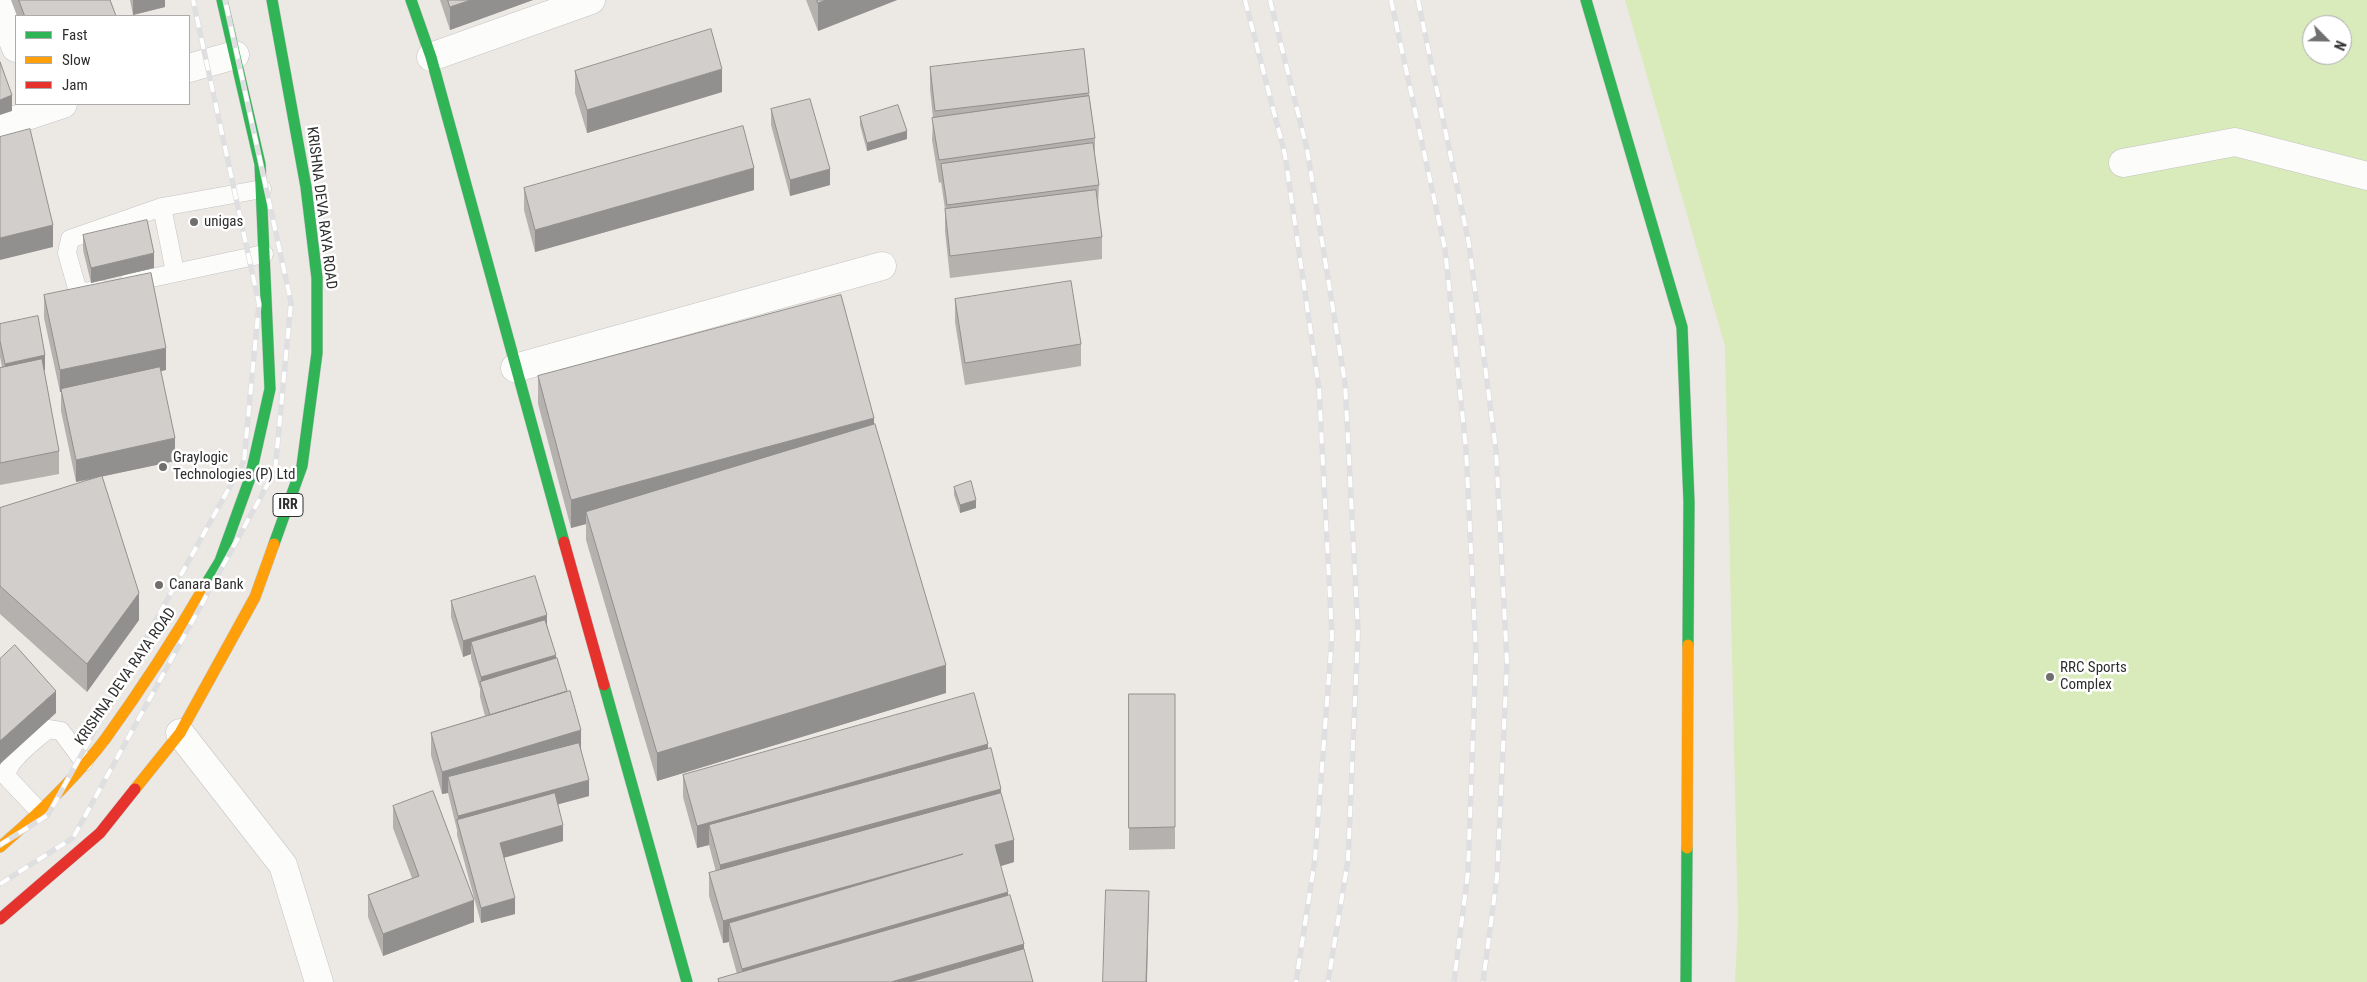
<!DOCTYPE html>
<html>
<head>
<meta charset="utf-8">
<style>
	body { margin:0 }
	#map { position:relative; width:2367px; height:982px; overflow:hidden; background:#ece8e4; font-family:"Roboto Condensed",sans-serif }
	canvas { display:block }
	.legend { position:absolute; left:15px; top:15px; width:175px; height:90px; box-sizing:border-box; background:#fff; border:1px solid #ababab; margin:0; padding:6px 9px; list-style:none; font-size:15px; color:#2e2e2e }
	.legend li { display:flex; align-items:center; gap:10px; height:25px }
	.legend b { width:25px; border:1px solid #ababab }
	.north { position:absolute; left:2302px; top:15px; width:50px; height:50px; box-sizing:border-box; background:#fff; border:1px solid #ababab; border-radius:50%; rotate:113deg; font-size:14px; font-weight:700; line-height:20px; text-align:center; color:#2e2e2e }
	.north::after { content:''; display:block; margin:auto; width:18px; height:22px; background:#706f6e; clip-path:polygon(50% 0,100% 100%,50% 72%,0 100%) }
</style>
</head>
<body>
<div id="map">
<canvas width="2367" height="982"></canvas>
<ul class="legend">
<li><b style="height:6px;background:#30b455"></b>Fast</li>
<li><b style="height:6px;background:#ff9f0a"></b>Slow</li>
<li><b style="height:6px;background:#e5322d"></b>Jam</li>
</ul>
<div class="north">N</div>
</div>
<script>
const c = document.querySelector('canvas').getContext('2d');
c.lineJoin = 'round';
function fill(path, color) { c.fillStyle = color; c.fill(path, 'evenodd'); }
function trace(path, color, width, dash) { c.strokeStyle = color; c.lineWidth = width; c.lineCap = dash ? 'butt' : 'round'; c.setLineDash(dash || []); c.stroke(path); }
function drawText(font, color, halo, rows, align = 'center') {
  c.font = font + ' "Roboto Condensed",sans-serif'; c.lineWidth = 5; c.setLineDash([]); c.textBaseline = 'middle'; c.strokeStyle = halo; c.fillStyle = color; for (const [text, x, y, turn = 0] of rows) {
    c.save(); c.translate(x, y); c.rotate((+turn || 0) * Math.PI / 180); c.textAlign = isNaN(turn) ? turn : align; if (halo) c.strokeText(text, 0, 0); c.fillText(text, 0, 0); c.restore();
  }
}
const pitch = new Path2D(`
	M1625 0H2367V982H1735L1738 922 1725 346ZM2312 25H2342V55H2312Z`);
const lane = new Path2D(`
	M162 207 175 272
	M128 283 264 254
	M100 289 85 292 77 288 67 253 70 239 162 207 262 189
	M40 812 7 777C5 761 36 740 48 729L61 731 84 762`);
const street = new Path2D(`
	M0 8 16 48
	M431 57 591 0
	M189 68 235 55
	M0 125 63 104
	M2123 163 2235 142 2367 176
	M515 368 882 266
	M180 733 283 865 319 982`);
const fast = new Path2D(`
	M272 0 306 187 317 278V353L302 466 274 544
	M411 0 431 57 564 542
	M1586 0 1682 327 1689 502 1688 645
	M206 584 220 561 250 478 270 389 260 164 222 0
	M604 685 687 982
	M1686 982 1687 848`);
const slow = new Path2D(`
	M135 789 180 733 255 597 274 544
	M0 847C38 814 76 778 106 738 142 688 175 637 206 584
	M1687 848 1688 645`);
const jam = new Path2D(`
	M564 542 604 685
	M0 919 100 833 135 789`);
const rail = new Path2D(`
	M1245 0 1285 155 1319 389 1332 636 1315 859 1296 982
	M1270 0 1307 149 1345 383 1358 631 1348 860 1328 982
	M1391 0 1445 249 1466 449 1476 654 1468 872 1454 982
	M1418 0 1469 244 1496 450 1507 663 1497 877 1483 982
	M0 845 48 815 244 461 259 304 193 0
	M0 884 73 838 275 471 291 302 225 0`);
const wall = new Path2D(`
	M11 0H110L116 16H17Z
	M130 0H165V7L133 15Z
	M440 0H533L450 30Z
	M806 0H897L818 31Z
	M930 67 1089 93 1095 138V155L1099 185 1098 207 1102 237V259L950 278 945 231V209L941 182 939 183 932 140 933 118 930 89Z
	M575 71 722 92 587 133 575 93Z
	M771 109 830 185 790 196 771 125Z
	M860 117 907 139 867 151 860 125Z
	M524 188 754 190 535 252 524 210Z
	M83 235 154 268 91 283 83 250Z
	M44 295 166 370 161 371 175 461 76 482 61 411V392H60L44 318Z
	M955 299 1081 344V366L965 385 955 322Z
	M0 324 45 370 44 371 59 451V474L0 485V368L2 367 0 357Z
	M538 376 874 425 946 693 657 781 586 540V524L571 528 538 404Z
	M954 487 976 508 960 513 954 495Z
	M0 508 139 620 87 692 0 614Z
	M451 601 547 625 581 752 589 796 558 804 563 841 504 857 515 914 481 923 457 835V830L448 793 442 794 431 755V733L485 716 480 697V689L471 658V654L463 657 451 617Z
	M1129 694H1175V849L1129 850Z
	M988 749 1001 794 1014 862 1000 866 1008 895 1033 982H718V979L737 974 729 945V942L723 943 709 896V873L716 872 709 845 697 848 683 797V775Z
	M393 806 474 922 383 956 368 917V895L412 878 393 828Z`);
const shadedWall = new Path2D(`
	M133 0H165V7L133 15Z
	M471 0H533L450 30V7Z
	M826 0H897L818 31V3Z
	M722 69V92L587 133V110Z
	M12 95V111L0 115V100Z
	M907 131V139L867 151V143Z
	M754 168V190L535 252V230Z
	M830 169V185L790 196V180Z
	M53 225V247L0 260V238Z
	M154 253V268L91 283V268Z
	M166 348V370L62 392 61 389V392H60V370Z
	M45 355V370L5 379V364Z
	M874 418V446L586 512V524L571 528V500Z
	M175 438V461L76 482V460Z
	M976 500V508L960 513V505Z
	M139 593V620L87 692V664Z
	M547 615V631L471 642V654L463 657V641Z
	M556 655V670L481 686V677Z
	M946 665V693L657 781V753Z
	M56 691V713L0 764V741Z
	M581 730V752L448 777V793L442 794V772Z
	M988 744V766L709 825V845L697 848V826Z
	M589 780V796L460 831 458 822V816Z
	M1001 789V811L720 887V865Z
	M563 825V841L500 859V843Z
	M1014 840V862L995 868V845Z
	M963 854 729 923V942L723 943V921Z
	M1149 891 1147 982H1146Z
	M1008 892V915L742 982V969Z
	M515 898V914L481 923V908Z
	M474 900V922L383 956V934Z
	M1024 944V966L969 982H891Z`);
const building = new Path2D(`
	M19 0H110L116 16H25Z
	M448 0H471L450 7Z
	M817 0H826L818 3Z
	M711 29 722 69 587 110 575 71Z
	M1084 49 1089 93 935 111 930 67Z
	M0 62 12 95 0 100Z
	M1089 96 1095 138 939 160 932 118Z
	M810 99 830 169 790 180 771 109Z
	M898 105 907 131 867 143 860 117Z
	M743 126 754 168 535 230 524 188Z
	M30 129 53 225 0 238V137Z
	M1093 143 1099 185 947 205 941 164Z
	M1096 190 1102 237 950 256 945 209Z
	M147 220 154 253 91 268 83 235Z
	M151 273 166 348 60 370 44 295Z
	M1071 281 1081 344 965 363 955 299Z
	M841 295 874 418 571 500 538 376Z
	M38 316 45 355 5 364 0 341V324Z
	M42 359 59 451 0 463V368Z
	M160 367 175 438 76 460 61 389Z
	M875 424 946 665 657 753 586 512Z
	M102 476 139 593 87 664 0 586V508Z
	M971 481 976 500 960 505 954 487Z
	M535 576 547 615 463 641 451 601Z
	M545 620 556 655 481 677 471 642Z
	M15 645 56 691 0 741V659Z
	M557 658 567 691 490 715 480 682Z
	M570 691 581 730 442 772 431 733Z
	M974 693 988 744 697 826 683 775Z
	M1129 694H1175V827L1129 828Z
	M579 743 589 780 458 816 448 777Z
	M991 748 1001 789 720 865 709 825Z
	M433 791 474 900 383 934 368 895 419 876 393 806Z
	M555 793 563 825 500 843 515 898 481 908 457 820Z
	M1001 793 1014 840 995 845 1008 892 742 969 729 923 963 854 723 921 709 873Z
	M1106 890 1149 891 1146 982H1103Z
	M1010 895 1024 944 891 982H719L718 979Z
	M1024 949 1033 982H910Z`);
const markers = [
	[194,222,5,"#706f6e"],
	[163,467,5,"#706f6e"],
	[159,585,5,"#706f6e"],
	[2050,677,5,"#706f6e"]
];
const shields = [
	[288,505,30]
];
const shieldNames = [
	["IRR",288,505]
];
const streetNames = [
	["KRISHNA DEVA RAYA ROAD",321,208,83],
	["KRISHNA DEVA RAYA ROAD",126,677,-55]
];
const poiNames = [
	["unigas",204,222],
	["Graylogic",173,458],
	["Technologies (P) Ltd",173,475],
	["Canara Bank",169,585],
	["RRC Sports",2060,668],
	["Complex",2060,685]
];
fill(pitch, '#d9eabb');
trace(lane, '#c5c4c5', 19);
trace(street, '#c5c4c5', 29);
trace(fast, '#c5c4c5', 12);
trace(slow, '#c5c4c5', 12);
trace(jam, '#c5c4c5', 12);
trace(lane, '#fcfcfb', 18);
trace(street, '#fcfcfb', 28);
trace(fast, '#30b455', 11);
trace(slow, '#ff9f0a', 11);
trace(jam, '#e5322d', 11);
trace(rail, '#dfdfe1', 5.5);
trace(rail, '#fff', 4, [11]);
fill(wall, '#b4b1af');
fill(shadedWall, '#92908e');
fill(building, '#d1cecb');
trace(building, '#92908e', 1);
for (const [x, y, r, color] of markers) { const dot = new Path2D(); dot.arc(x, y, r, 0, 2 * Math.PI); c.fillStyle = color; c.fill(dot); trace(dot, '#fff', 2); }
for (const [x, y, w] of shields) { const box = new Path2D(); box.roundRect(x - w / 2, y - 11.5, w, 23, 4); c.fillStyle = '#fff'; c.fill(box); trace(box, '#2e2e2e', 1); }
drawText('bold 14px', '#2e2e2e', null, shieldNames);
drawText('15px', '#2e2e2e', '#fff', streetNames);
drawText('15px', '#2e2e2e', '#fff', poiNames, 'left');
</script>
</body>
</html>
